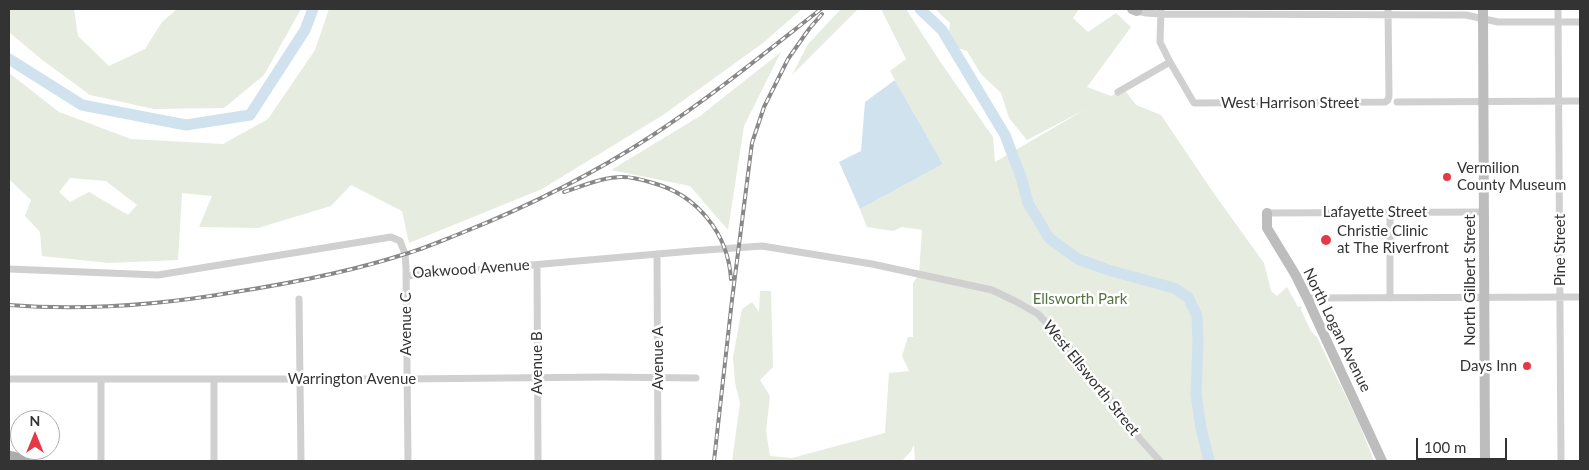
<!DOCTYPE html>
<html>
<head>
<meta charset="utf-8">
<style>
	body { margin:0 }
	#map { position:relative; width:1589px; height:470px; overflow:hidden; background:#fff; font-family:Lato,sans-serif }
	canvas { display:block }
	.frame { position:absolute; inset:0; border:10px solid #333; pointer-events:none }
	.north { position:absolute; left:10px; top:410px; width:50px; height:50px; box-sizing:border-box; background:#fff; border:1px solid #adadad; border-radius:50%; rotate:0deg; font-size:14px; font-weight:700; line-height:20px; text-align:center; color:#333 }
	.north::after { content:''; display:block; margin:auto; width:18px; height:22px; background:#e63946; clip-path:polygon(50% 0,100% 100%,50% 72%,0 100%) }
	.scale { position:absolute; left:1416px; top:438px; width:91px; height:22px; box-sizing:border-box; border:2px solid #333; border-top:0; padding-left:6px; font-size:15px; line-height:18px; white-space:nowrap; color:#333; -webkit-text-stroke:4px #fff; paint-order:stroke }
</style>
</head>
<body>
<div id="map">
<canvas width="1589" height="470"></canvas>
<div class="frame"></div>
<div class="north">N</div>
<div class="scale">100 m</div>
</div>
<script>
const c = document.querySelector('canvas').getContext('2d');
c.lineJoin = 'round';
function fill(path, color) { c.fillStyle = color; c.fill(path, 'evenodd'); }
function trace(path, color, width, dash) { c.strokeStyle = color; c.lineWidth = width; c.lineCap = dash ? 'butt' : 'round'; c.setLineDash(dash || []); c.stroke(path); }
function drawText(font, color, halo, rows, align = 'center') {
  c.font = font + ' Lato,sans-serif'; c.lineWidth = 5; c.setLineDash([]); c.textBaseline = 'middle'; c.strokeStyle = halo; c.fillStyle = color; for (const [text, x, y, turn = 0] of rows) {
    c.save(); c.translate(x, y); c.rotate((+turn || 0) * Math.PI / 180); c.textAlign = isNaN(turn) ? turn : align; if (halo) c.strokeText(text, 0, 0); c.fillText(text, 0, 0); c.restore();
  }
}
const green = new Path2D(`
	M9 9H74L78 36 109 66 145 49 162 22 177 9H301L264 75 224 108 154 109 90 95 41 59 9 32Z
	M329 9H802L763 43 663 115 542 189 409 243 402 211 351 185 331 206 258 228 199 227 212 196 182 193 178 260 109 263 42 256 40 232 25 216 31 200 9 179V73L59 112 131 139 223 144 268 119 315 50ZM70 178 106 181 137 205 128 215 89 192 70 202 59 192Z
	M841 9H858L792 75 808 44Z
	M881 9H906L941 63 993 137 995 162 1086 109 1027 140 1009 118 1001 93 981 74 967 51 948 45 950 23 935 9H1079L1073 18 1088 32 1116 13 1131 27 1087 87 1111 96 1124 89 1136 105 1161 115 1215 195 1264 263 1271 291 1277 296 1287 287 1298 307 1302 306 1301 310 1311 331 1317 337 1327 358 1359 423 1374 461H915L914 445 911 451 902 461H732L740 403 735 383 733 357 742 309 752 302 759 312 760 291H771L773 367 760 380 770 396 766 431 770 456 792 458 885 433 889 373 909 371 902 356 908 337H913V283L919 274 922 230 902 227 893 231 867 227 860 209 943 164 890 71 906 59Z
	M781 52 744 126 728 230 690 186 611 170 700 116Z`);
const water = new Path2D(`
	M895 80 943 164 860 209 839 162 861 151 865 102Z`);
const river = new Path2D(`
	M920 9 942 30 1005 135 1021 177 1028 203 1049 238 1078 259 1108 270 1174 288 1188 297 1197 316 1198 343 1196 394 1201 428 1209 461
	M9 59 82 105 186 125 250 115 305 30 313 9`);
const street = new Path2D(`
	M1161 9 1160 42 1170 62 1194 103 1385 102 1388 100 1389 96 1388 9
	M1558 9 1561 461
	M1137 11 1146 13 1161 14 1457 15H1466L1498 22H1580
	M1118 92 1170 62
	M1397 102 1580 101
	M1267 213 1484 212
	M657 254 658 461
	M537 265 538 461
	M9 269 158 275 391 237 400 241 405 254 406 267 408 461
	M406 276 692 251 762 246 872 264 992 290 1017 302 1038 314 1063 340 1126 419 1140 439 1160 461
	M1307 298 1580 297
	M1390 298V212
	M299 299 301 461
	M9 379H406L605 377 696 378
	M214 379V461
	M101 461V379`);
const secondary = new Path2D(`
	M1132 9 1137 11
	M1483 9 1485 461
	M1267 213V228L1295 274 1307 298 1382 461`);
const primary = new Path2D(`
	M9 456 29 461`);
const rail = new Path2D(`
	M564 192C583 186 602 177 623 177 633 177 643 180 653 183 697 195 728 233 731 279
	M9 305C85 311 160 305 235 292 292 283 350 272 405 254 423 249 441 241 459 234 527 207 592 175 653 135 712 96 766 52 821 9
	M714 461 732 300 752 143 764 107 788 59 809 29 822 14`);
const markers = [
	[1447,177,5,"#e63946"],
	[1326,240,6,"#e63946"],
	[1527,366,5,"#e63946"]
];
const streetNames = [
	["West Harrison Street",1290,103],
	["Lafayette Street",1375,212],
	["Pine Street",1560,250,-90],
	["Oakwood Avenue",471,269,-4],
	["North Gilbert Street",1470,280,-90],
	["Avenue C",406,324,-90],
	["North Logan Avenue",1337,330,64],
	["Avenue A",658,358,-90],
	["Avenue B",537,363,-90],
	["West Ellsworth Street",1091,378,51],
	["Warrington Avenue",352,379]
];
const poiNames = [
	["Vermilion",1457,168],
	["County Museum",1457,185],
	["Christie Clinic",1337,231],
	["at The Riverfront",1337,248],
	["Days Inn",1517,366,"right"]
];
const parkNames = [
	["Ellsworth Park",1080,299]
];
fill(green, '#e6ecdf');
fill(water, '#cfe2ee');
trace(river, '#cfe2ee', 11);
trace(street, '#d0d0d0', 7);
trace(secondary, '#bdbdbd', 10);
trace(primary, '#ababab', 11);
trace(rail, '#888', 4);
trace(rail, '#fff', 2, [5.5]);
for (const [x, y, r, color] of markers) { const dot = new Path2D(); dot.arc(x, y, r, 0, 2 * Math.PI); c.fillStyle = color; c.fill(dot); trace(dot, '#fff', 2); }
drawText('15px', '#333', '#fff', streetNames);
drawText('15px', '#333', '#fff', poiNames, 'left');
drawText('15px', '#56703f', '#fff', parkNames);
</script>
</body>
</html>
